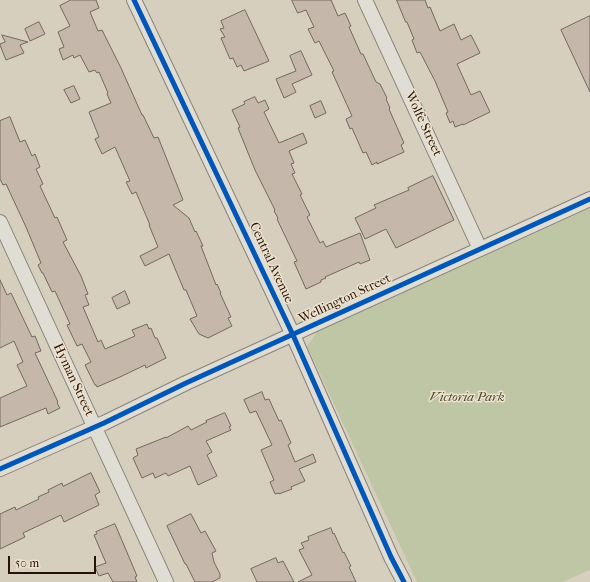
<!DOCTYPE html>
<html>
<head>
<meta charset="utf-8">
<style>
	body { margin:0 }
	#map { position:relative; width:590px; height:582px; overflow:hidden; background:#d6cfbe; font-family:"IM FELL French Canon",serif }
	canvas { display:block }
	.scale { position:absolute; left:8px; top:556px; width:88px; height:18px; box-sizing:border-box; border:2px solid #281207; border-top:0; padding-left:5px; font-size:12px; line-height:14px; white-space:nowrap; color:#281207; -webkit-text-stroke:3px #ece2ce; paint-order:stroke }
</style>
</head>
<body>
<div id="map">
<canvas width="590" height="582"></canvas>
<div class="scale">50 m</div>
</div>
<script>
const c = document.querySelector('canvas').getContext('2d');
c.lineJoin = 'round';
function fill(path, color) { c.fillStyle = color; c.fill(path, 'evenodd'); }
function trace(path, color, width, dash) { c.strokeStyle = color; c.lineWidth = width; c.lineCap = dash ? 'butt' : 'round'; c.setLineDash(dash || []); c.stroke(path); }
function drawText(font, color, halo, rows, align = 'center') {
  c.font = font + ' "IM FELL French Canon",serif'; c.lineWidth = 3; c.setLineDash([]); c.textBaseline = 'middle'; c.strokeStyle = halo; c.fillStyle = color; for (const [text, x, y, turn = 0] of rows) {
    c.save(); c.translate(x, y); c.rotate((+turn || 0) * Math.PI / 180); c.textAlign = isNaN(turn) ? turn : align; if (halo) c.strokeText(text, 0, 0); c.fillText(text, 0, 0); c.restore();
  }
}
const green = new Path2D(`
	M590 207V570L562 582H417L307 346 319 329Z`);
const building = new Path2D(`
	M71 0H96L99 8 90 12 98 31 102 30 121 68 142 115H143L154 138 158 137 183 200 173 205 189 218 195 232 196 231 203 246H201L216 285 217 284 221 293H220L231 317 228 318 232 326 208 338 199 334 190 319 197 316 186 290H184L169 254 145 266 140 256 158 247 149 225H150L136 192 132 194 126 182 130 181 115 147 102 154 95 139 99 137 89 112 111 103 107 94 108 93 99 72 97 73 95 70 89 72 80 55 74 58 73 55 63 60 59 49 64 47 58 32 70 26 60 6Z
	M292 0H331L338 16 345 13 351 26 349 27 361 54H363L376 82 380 84 387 98 386 99 390 108 389 109 404 143 401 145 404 152 377 164V162L372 165 366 152 363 153 352 128 350 129 346 119 352 116 332 72 334 71 319 41 315 43 308 29 314 27 306 10 298 13Z
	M397 0H425L428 8 430 7 440 31 454 24 461 40 471 35 480 53 457 64 471 95 480 91 490 112 463 125V124L455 127 453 121 450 123 446 113 448 112 435 81 420 52 417 53 412 40 414 39 407 22H406Z
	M245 10 269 61 244 71 241 65 237 67 233 58 230 59 221 38 225 37 220 29 224 28 221 21Z
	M590 16V92L561 30Z
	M39 22 45 34 30 41 25 29Z
	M2 35 28 42 20 45 24 53 6 60 0 45V44L5 42Z
	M301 51 312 75 292 84 296 92 284 98 276 79 296 71 290 56Z
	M74 86 80 99 71 103 64 90Z
	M255 97 258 103 265 100 269 109 264 112 279 143 303 133 307 143 289 151 294 163 291 164 295 173 292 174 302 194 300 195 310 215 307 217 320 243 323 241 326 247 360 233 370 260 360 264 359 262 325 277 326 278 321 280V282L306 289 294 262 297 261 277 219 278 218 274 211 275 210 255 170 238 128 240 127 232 110 245 104 244 102Z
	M321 101 326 113 315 118 310 106Z
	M10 117 20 142 25 140 32 156 35 154 40 167 36 169 43 184 40 186 55 218 57 217 67 240 63 242 81 276 88 294 85 295 89 305 83 307 98 342 101 340 105 349 135 336 132 330 147 324 149 329 151 328 155 338H157L166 358 146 368 145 365 120 377 97 387 96 385H95L85 365 91 362 82 344 77 346 67 325 70 324 55 291 52 292 43 273H42L38 265 41 263 26 227 6 184 3 185 0 179V121Z
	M433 176 454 220 421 236 396 248 386 229 365 239 355 218 376 208 374 205 409 190 408 188Z
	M0 280 7 295 11 293 32 337 35 336 41 351 35 353 58 402 57 403 60 408 48 414 46 408 0 427V398L27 386 17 365 23 362 14 341 0 348Z
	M125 291 130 303 117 309 112 298Z
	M262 392 265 400 269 399 279 421 281 420 291 443 288 445 295 462 313 454 316 462 299 469 305 481 291 487 292 489 279 494V493L275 494 270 482 274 480 261 450 272 445 256 411 250 413 244 400Z
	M225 413 231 426 229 427 231 430 206 441 212 452 207 455 217 476 198 485 190 466 168 476 166 473 155 478 153 473 142 478 133 458 138 455 136 449 166 437V438L188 426 191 430 207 422 206 421Z
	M91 473 100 492 95 495 99 505 64 522 61 515 23 533 25 537 0 549V514L15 507 16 510 39 499 38 497 49 492 48 490 62 483 63 486Z
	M191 514 201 533 205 531 216 551 212 553 214 562 220 574V578L212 582H195L186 564H185L167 526Z
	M115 524 137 576 135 577 137 582H113L108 573 99 576 95 567 106 563 94 535 97 534 96 532Z
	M331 528 333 534 334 533 343 553 344 552 351 566 349 567 356 582H298L312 575 299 550 304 548 301 543 309 540 308 537Z
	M276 558 278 563 283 561 294 582H257L251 569Z`);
const minor = new Path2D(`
	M134 0 293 335 391 557 404 582
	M365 0 480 249
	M0 222 166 582
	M0 469 104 423 186 383 590 199`);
const cycleway = new Path2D(`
	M134 0 293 335 391 557 404 582
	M0 469 104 423 186 383 590 199`);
const streetNames = [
	["Wolfe Street",423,124,65],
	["Central Avenue",271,263,65],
	["Wellington Street",345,299,-25],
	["Hyman Street",73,380,65]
];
const parkNames = [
	["Victoria Park",467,398]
];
fill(green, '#bfc6a5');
fill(building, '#c6b7ab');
trace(building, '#70695f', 1);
trace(minor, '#898278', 16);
trace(minor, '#e0ddd4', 14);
trace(cycleway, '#0057b8', 5);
drawText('13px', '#281207', '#ece2ce', streetNames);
drawText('italic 13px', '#504630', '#ece2ce', parkNames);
</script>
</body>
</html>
